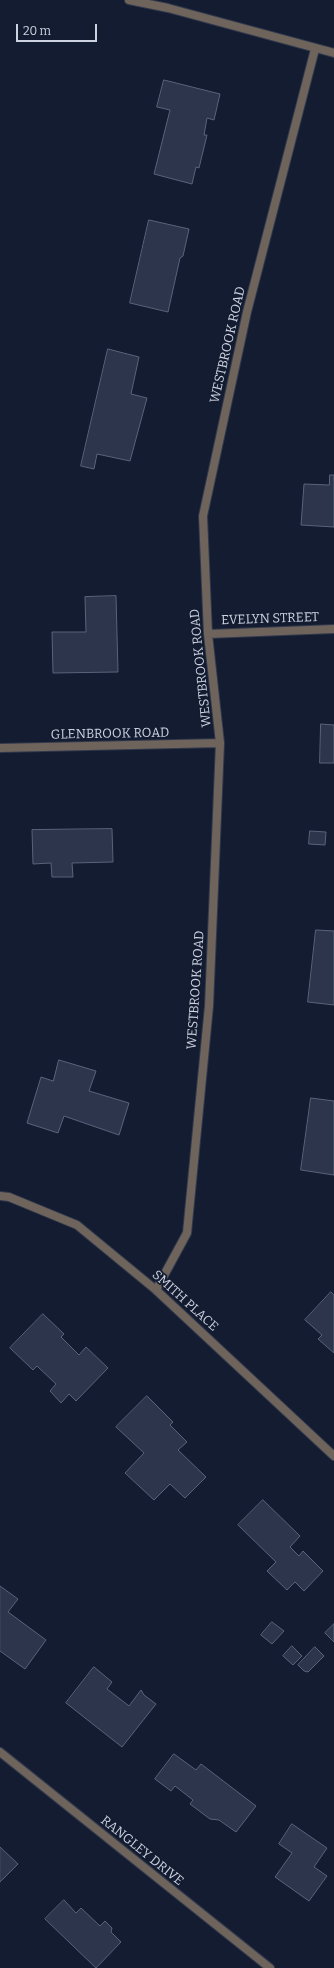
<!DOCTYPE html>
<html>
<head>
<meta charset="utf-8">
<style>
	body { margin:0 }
	#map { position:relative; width:334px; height:1968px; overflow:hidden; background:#141c31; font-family:Bitter,serif }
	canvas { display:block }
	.scale { position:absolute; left:16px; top:24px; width:81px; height:18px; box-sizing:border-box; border:2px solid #ccd2e0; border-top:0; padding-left:5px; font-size:12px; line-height:14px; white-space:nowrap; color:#ccd2e0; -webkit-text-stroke:3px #141c31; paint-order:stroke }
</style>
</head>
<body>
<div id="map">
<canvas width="334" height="1968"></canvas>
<div class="scale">20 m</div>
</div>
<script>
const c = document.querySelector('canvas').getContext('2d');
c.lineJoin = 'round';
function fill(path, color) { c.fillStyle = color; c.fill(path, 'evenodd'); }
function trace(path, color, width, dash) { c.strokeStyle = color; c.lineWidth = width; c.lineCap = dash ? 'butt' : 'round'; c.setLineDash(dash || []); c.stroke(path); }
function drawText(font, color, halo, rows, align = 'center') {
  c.font = font + ' Bitter,serif'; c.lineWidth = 3.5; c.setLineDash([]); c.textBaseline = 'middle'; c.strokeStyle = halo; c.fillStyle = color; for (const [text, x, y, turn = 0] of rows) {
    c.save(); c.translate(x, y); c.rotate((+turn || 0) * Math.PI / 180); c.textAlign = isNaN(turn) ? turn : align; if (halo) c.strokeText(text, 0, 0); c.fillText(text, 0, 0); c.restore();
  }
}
const building = new Path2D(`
	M164 80 220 94 214 120 207 118 204 135H207L199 168 196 167 192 184 154 174 170 110 157 107Z
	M149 220 189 229 183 256 180 258 168 312 130 303Z
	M108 349 139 357 131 394 147 398 130 461 97 454 94 469 81 466Z
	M330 475H334V527L301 525 304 484 329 485Z
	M116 596 118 672 53 673 52 632H86L85 597Z
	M321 724 334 725V763H320Z
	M112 829 113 862 72 863 73 877H52L51 863 33 864 32 830Z
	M310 831 326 832 325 845 309 844Z
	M316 930 334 931V1005L308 1002Z
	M59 1060 96 1071 89 1091 129 1103 119 1135 64 1116 58 1133 27 1123 41 1077 53 1081Z
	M311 1098 334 1101V1175L301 1170Z
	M331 1292 334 1295V1353L318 1339 322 1335 305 1320Z
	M43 1314 64 1334 61 1337 79 1355 86 1347 108 1368 76 1401 69 1394 61 1403 50 1391 56 1384 37 1366 33 1370 10 1348Z
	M147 1396 173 1422 170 1425 187 1442 178 1450 206 1477 185 1498 170 1484 154 1500 125 1473 144 1453 116 1427Z
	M263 1500 300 1536 290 1547 299 1556 303 1551 323 1571 304 1591 295 1582 287 1590 267 1571 276 1562 238 1525Z
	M0 1586 18 1599 8 1612 46 1640 25 1669 0 1651Z
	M272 1622 284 1631 272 1644 261 1635Z
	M334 1624V1642L325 1633Z
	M292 1646 302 1656 293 1665 283 1656Z
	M315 1647 324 1656 308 1672 304 1671 298 1665Z
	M94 1667 112 1682 107 1689 129 1706 141 1690 144 1695 156 1704 122 1747 66 1703Z
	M174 1754 196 1770 201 1764 256 1806 236 1832 219 1820 210 1819 190 1804 193 1800 175 1786 171 1791 155 1779Z
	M292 1824 327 1848 314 1867 327 1876 309 1901 275 1877 292 1853 279 1844Z
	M0 1847 18 1864 0 1882Z
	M64 1900 76 1913 81 1908 100 1926 105 1921 112 1928 111 1932 121 1942 96 1968 45 1919Z`);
const street = new Path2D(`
	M129 0 168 8 334 53
	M208 634 334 629
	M0 748 220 743
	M0 1196 9 1197 77 1225 156 1290 334 1456
	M156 1290 187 1233 209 1006 220 743 208 634 203 516 247 312 315 49
	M0 1752 270 1968`);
const streetNames = [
	["WESTBROOK ROAD",228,345,-77],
	["EVELYN STREET",270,619,-2],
	["WESTBROOK ROAD",201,668,-96],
	["GLENBROOK ROAD",110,734,-1],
	["WESTBROOK ROAD",196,990,-86],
	["SMITH PLACE",185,1301,42],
	["RANGLEY DRIVE",142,1851,39]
];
fill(building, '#2c354c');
trace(building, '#59637c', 1);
trace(street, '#31394d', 10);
trace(street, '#6f645c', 8);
drawText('13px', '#ccd2e0', '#141c31', streetNames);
</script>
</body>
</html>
